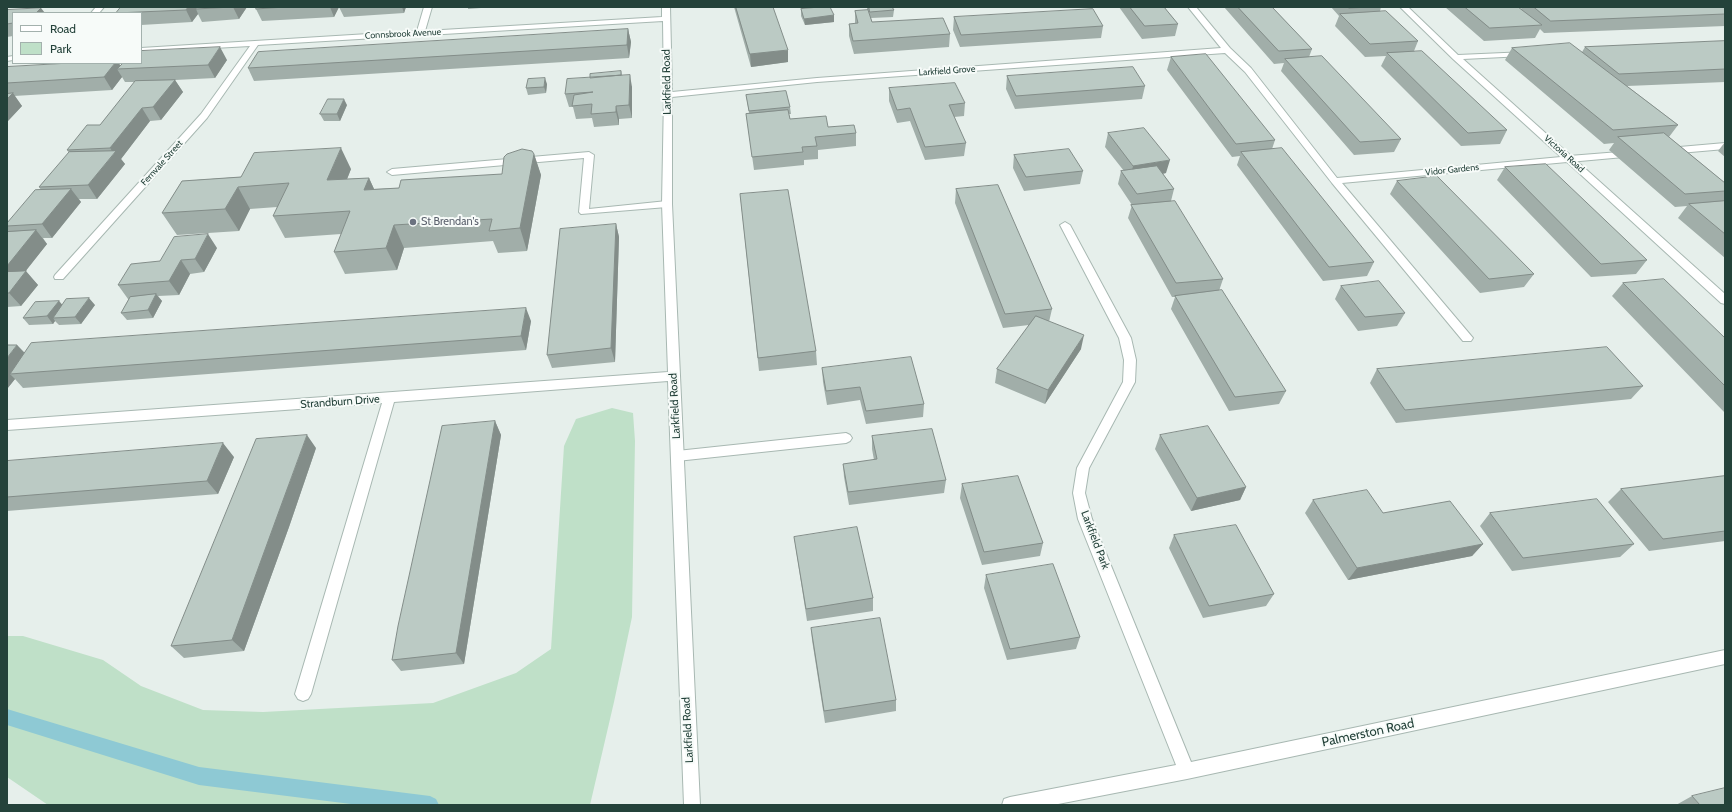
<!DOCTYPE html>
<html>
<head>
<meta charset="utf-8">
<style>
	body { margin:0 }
	#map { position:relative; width:1732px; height:812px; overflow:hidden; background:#e6efeb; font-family:Cabin,sans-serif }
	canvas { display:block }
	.frame { position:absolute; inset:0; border:8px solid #24423a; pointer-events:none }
	.legend { position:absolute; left:12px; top:12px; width:130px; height:52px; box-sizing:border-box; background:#f7fbf9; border:1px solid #a3b1ad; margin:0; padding:5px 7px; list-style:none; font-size:12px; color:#24423a }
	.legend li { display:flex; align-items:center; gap:8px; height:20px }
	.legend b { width:20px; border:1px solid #a3b1ad }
</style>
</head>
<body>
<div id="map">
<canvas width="1732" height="812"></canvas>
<div class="frame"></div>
<ul class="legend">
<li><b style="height:5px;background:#fff"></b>Road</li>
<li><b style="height:11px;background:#bfe0c8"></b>Park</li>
</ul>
</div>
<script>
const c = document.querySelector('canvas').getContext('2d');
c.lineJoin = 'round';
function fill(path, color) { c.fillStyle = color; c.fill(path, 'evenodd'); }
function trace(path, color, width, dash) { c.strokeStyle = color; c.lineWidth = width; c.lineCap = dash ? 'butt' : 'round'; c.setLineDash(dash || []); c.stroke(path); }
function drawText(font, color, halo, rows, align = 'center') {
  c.font = font + ' Cabin,sans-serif'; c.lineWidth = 4; c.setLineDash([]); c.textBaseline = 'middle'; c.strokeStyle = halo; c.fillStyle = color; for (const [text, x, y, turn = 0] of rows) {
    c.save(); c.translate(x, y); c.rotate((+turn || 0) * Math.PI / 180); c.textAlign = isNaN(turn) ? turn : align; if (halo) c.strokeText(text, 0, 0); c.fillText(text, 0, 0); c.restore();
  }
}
const green = new Path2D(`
	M612 408 633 413 635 441 632 617 614 702 590 805H48L7 777V636H23L103 660 141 686 203 710 263 712 433 703 516 673 551 649 564 446 576 419Z`);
const stream = new Path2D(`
	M7 709 199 767 430 796 436 799 439 805H359L199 785 7 725Z`);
const lane = new Path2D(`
	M1725 143V149L1668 154 1663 151 1668 148Z
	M1632 151 1635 152 1637 154 1635 156 1569 162 1564 159 1569 156Z
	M589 152 594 155 589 209 667 201 672 204 667 207 581 214 579 212 584 158 392 175 387 172 392 169Z
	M846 433 850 435 852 438 850 441 846 443 677 461 673 459 671 456 673 453 677 451Z`);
const street = new Path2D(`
	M96 7H104L99 13H91Z
	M424 7H432L425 31 662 17V7H670L672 92 817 78 1221 48 1188 7H1196L1230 48 1251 68 1337 178 1561 157 1453 59 1400 7H1408L1458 55 1527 52 1528 54 1524 56 1463 59 1725 294V304L1721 303 1567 162 1342 183 1473 338 1471 341H1463L1332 183 1245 72 1225 53 817 82 672 97V204L700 805H684L668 381 394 402 311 694 308 699 303 701 298 699 295 694 382 403 7 430V420L668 372 662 204 664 95 663 21 258 45 207 118 63 279H55L54 277 55 275 201 114 250 46 141 52V48L417 31Z
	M13 56V60L7 61V57Z
	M1065 222 1070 225 1131 338 1136 360 1135 382 1089 468 1085 493 1092 519 1191 762 1725 650V664L1187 779 1053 805H1002L1004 799 1010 797 1176 765 1078 519 1073 493 1077 468 1123 382 1124 360 1119 338 1060 225Z`);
const wall = new Path2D(`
	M121 7H247L239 19 202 22 198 14 192 22 141 25V13H116Z
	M257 7H339L334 17 262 21 256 9Z
	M339 7H406L404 13 344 17Z
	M468 7H494L468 9Z
	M734 7H773L788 62 751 67Z
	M867 7H892L894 10 893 17 871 18 872 22 950 34 949 47 854 54 849 36V24H855V11L867 10Z
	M895 7H911L895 8Z
	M1119 7H1164L1178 24 1175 36 1142 39Z
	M1224 7H1272L1312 49 1309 57 1401 139 1394 152 1354 155 1281 71 1284 63 1274 64Z
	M1331 7H1381L1380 11 1418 41 1414 51 1507 130 1500 144 1461 146 1381 66 1386 56 1365 57 1335 26 1339 16Z
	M1445 7H1518L1521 9 1522 7H1725V26L1544 33 1540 29 1535 38 1484 41Z
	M801 9 834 15V22L805 25 801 16Z
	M7 10 13 13V36L7 37Z
	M954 17 1103 26 1101 38 960 47 953 30Z
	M628 29 631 42 629 58 254 81 248 68Z
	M1725 41V82L1627 86 1678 125 1669 137 1725 183V258L1678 218 1687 206 1675 207 1609 150 1614 143 1604 144 1505 60 1512 48 1582 52 1585 47Z
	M1171 57 1275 140 1272 149 1374 262 1367 276 1323 281 1237 165 1240 156 1232 157 1167 70Z
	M227 60 215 78 175 80 183 92 161 120 150 121 121 159 125 164 97 199H79L81 202 52 238H43L47 244 25 271 38 285 21 306 7 307V232H9L7 229V223L41 190 39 187 69 153 67 150 100 125 135 82H125L122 77 112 90 14 96 22 106 7 122V67L120 66Z
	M621 71 622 75 632 87V118L619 119V125L594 127 592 118 576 119 573 107H569L565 94Z
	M1007 76 1145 86 1142 99 1015 109 1006 89Z
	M547 84 546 93 528 95 526 88Z
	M889 88 965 103 964 116 954 117 966 143 964 156 925 160 910 121 897 123 889 101Z
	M746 95 790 107 791 114H789L790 119 856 133V146L818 150V159L804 160V165L754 170 748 127 746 114 749 113Z
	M347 105 340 121H324L320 114Z
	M1108 133 1166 173 1163 174 1174 189 1171 201 1223 279 1219 291 1286 391 1279 404 1229 411 1171 309 1175 297H1172L1128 218 1132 205 1118 184 1121 171H1124L1105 147Z
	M1725 142V157L1718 151Z
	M534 154 541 175 527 251 498 253 493 241 404 248 397 270 345 274 334 252 341 234 285 238 273 216 277 207 250 209 239 231 177 235 162 213 182 181 351 169 347 179 369 178 374 189 399 188 502 174Z
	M1014 155 1083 171 1080 184 1024 191 1013 168Z
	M1505 167 1647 260 1636 274 1591 277 1497 180Z
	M1397 181 1534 274 1524 287 1480 293 1390 194Z
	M956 189 1052 309 1049 322 1081 349 1045 404 995 383 997 369 1029 325 1003 328 955 203Z
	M740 194 816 351 817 365 759 371Z
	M616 224 619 237 615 362 552 368 547 355Z
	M217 248 204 272 190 274 179 295 158 296 162 301 153 318 127 320 121 313 129 299H128L118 285 160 261Z
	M1623 283 1725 338V413L1612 296Z
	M1341 286 1405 313 1397 326 1358 331 1335 299Z
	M59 301 62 305H95L81 324 59 325 55 321 53 324 29 325 23 318Z
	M531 321 526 350 23 388 15 379 7 389 17 345 25 353Z
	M822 368 924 404 923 417 866 424 860 400 827 405 823 382Z
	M1377 369 1643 386 1631 399 1396 423 1370 383Z
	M495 421 501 435 464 664 401 671 392 660Z
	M1160 435 1246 487 1240 500 1191 511 1155 449Z
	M872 436 946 480 944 493 849 505 844 477 843 464 874 460 872 449Z
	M316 448 289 527 244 651 184 658 171 646Z
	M234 457 218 494 7 511V461Z
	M1725 476V541L1649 551 1608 502 1621 489Z
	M962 484 1043 543 1040 556 982 565 960 498Z
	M1313 500 1383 513 1483 544 1472 556 1348 580 1305 513Z
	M1490 513 1634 544 1620 557 1512 571 1480 526Z
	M1174 535 1274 594 1266 606 1203 618 1169 548Z
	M794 537 873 598V611L807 621 796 550Z
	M986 575 1080 637 1076 649 1007 660 984 588Z
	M811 628 896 700V711L825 723 812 640Z
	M1692 796 1725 805H1676Z`);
const shadedWall = new Path2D(`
	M188 7H204L196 9 198 14 192 22 186 10Z
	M233 7H247L239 19Z
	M330 7H339L334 17Z
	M402 7H406L404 13Z
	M41 8 45 13H36Z
	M834 15V22L805 25 804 19Z
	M628 29 631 42 629 58 627 45Z
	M220 47 227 60 215 78 208 65Z
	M788 50V62L751 67 750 54Z
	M115 63H119L122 69H117L122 77 112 90 104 77Z
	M630 75 632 87V118L629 105Z
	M545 78 547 84 546 93 544 87Z
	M175 80 183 92 161 120 153 107Z
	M13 93 22 106 7 122V99Z
	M344 99 347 105 340 121 337 114Z
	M616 106 619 119V125L616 112Z
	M142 108 150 121 121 159 125 164 97 199 88 185 114 154 110 148Z
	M341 148 351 169 338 202 327 180Z
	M534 154 541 175 527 251 520 228Z
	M1170 160 1166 173 1130 179 1133 166Z
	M369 178 379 200 364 190Z
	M238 187 250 209 239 231 225 209Z
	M71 189 81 202 52 238 42 224Z
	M616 224 619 237 615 362 611 348Z
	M394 225 404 248 397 270 386 248Z
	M36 230 47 244 14 286 7 278V266Z
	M208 234 217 248 204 272 195 259Z
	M181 260 190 274 179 295 169 281Z
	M26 271 38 285 21 306 9 293Z
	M156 294 162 301 153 318 148 310Z
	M89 298 95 305 81 324 75 317Z
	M59 301 65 308 53 318 55 321 53 324 47 316Z
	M526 308 531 321 526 350 521 336Z
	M1084 335 1081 349 1045 404 1048 390Z
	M17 345 29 358 10 374 15 379 7 389V358Z
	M495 421 501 435 464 664 456 653Z
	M307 435 316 448 289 527 244 651 232 640Z
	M223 443 234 457 218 494 207 481Z
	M1246 487 1240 500 1191 511 1197 498Z
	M1483 544 1472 556 1348 580 1357 568Z`);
const building = new Path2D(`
	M121 7H188L186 10 116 13Z
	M197 7H232L196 9Z
	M257 7H285L256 9Z
	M736 7H773L788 50 750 54Z
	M820 7H830L834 15 804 19 801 9Z
	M869 7H892L894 10 870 12Z
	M1130 7H1164L1178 24 1145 26Z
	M1238 7H1272L1312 49 1279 51Z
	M1348 7H1371L1349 8Z
	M1465 7H1518L1542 25 1490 28Z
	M1534 7H1725V14L1551 21Z
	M41 8 36 13H13V23L7 24V10Z
	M1093 9 1103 26 961 35 954 17Z
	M868 10 872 22 943 18 950 34 853 41 849 24 858 23 855 11Z
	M1386 11 1418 41 1370 44 1340 14Z
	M628 29 627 45 248 68 258 52Z
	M1725 41V69L1619 74 1585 47Z
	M1570 43 1678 125 1613 130 1512 48Z
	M220 47 208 65 117 69 123 63H141V51Z
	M1422 51 1507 130 1468 133 1387 53Z
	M1206 54 1275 140 1236 144 1171 57Z
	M1322 56 1401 139 1360 142 1285 59Z
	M70 63H115L104 77 7 83V67Z
	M1133 67 1145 86 1016 96 1007 76Z
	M621 71V75L590 78V74Z
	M630 75 629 105 616 106V112L591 114 592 104 572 106 574 95 593 92 565 94 567 79Z
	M545 78 544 87 526 88 528 79Z
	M175 80 153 107 142 108 110 148 67 150 87 125H100L135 81Z
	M955 83 965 103 949 105 966 143 925 147 910 108 897 110 889 88Z
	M786 91 790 107 749 111 746 95Z
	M13 93 7 99V94Z
	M328 99H344L337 114H320Z
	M788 110 790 119 826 116 828 127 854 125 856 133 815 137 817 146 802 147 803 152 752 157 746 114Z
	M1144 128 1170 160 1133 166 1108 133Z
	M1664 133 1725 183V191L1685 194 1618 137Z
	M341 148 327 180 369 178 364 190 399 188 401 180 502 174 504 157 507 154 522 149 532 151 534 154 520 228 489 231 492 219 394 225 386 248 334 252 350 211 273 216 289 183 238 187 225 209 162 213 182 181 241 177 254 153Z
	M1282 148 1374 262 1329 267 1241 152Z
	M1069 149 1083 171 1026 177 1014 155Z
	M116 151 88 185 39 187 69 152Z
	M1546 164 1647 260 1601 264 1505 167Z
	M1157 166 1174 189 1137 194 1121 171Z
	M1437 176 1534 274 1489 279 1397 181Z
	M998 185 1052 309 1005 314 956 189Z
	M71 189 42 224 7 226V223L35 190Z
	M788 190 816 351 758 358 740 194Z
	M1175 201 1223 279 1176 283 1131 205Z
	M1725 201V234L1689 204Z
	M616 224 611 348 547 355 560 229Z
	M36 230 7 266V232Z
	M208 234 195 259 181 260 169 281 118 285 131 264 160 261 174 237Z
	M26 271 9 293H7V272Z
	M1664 279 1725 338V386L1623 283Z
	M1379 281 1405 313 1365 317 1341 286Z
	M1222 290 1286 391 1235 397 1175 296Z
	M156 294 148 310 121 313 130 297Z
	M89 298 75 317 53 318 66 299Z
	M59 301 47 316 23 318 35 302Z
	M526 308 521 336 10 374 31 343Z
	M1036 316 1084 335 1048 390 997 369Z
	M7 345H17L7 358Z
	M1607 347 1643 386 1405 410 1377 369Z
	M911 357 924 404 866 411 860 387 826 391 822 368Z
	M495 421 456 653 392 660 398 626 442 426Z
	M1208 426 1246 487 1197 498 1160 435Z
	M932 429 946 480 848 492 843 464 877 459 872 436Z
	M307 435 278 514 232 640 171 646 256 439Z
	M223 443 207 481 7 497V461Z
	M1018 476 1043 543 984 552 962 484Z
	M1725 476V531L1663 539 1621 489Z
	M1367 490 1383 513 1450 501 1483 544 1357 568 1313 500Z
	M1597 499 1634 544 1523 558 1490 513Z
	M1236 525 1274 594 1209 606 1174 535Z
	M857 527 873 598 806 609 794 537Z
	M1053 564 1080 637 1010 649 986 575Z
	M880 618 896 700 824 711 811 628Z
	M1725 788V805H1700L1692 796Z`);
const markers = [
	[413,222,4,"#6b7280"]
];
const farStreetnames = [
	["Connsbrook Avenue",403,34,-3],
	["Larkfield Grove",947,71,-4],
	["Victoria Road",1564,154,42],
	["Fernvale Street",162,163,-48],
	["Vidor Gardens",1452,170,-6]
];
const streetNames = [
	["Larkfield Road",667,82,-91],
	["Strandburn Drive",340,402,-4],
	["Larkfield Road",675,406,-93],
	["Larkfield Park",1095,540,69],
	["Larkfield Road",688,730,-93]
];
const worshipNames = [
	["St Brendan's",421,222]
];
const nearStreetnames = [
	["Palmerston Road",1368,733,-12]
];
fill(green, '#bfe0c8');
fill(stream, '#8ec9d4');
trace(lane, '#a8b8b2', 2);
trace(street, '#a8b8b2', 2);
fill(lane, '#fff');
fill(street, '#fff');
fill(wall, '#a1aea9');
fill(shadedWall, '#838d89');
fill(building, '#bbcac4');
trace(building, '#838d89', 1);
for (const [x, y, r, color] of markers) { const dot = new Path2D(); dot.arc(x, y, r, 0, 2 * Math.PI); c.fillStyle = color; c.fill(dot); trace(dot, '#f7fbf9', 1.5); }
drawText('9px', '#24423a', '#f7fbf9', farStreetnames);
drawText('11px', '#24423a', '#f7fbf9', streetNames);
drawText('11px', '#5b616d', '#f7fbf9', worshipNames, 'left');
drawText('13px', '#24423a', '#f7fbf9', nearStreetnames);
</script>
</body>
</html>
